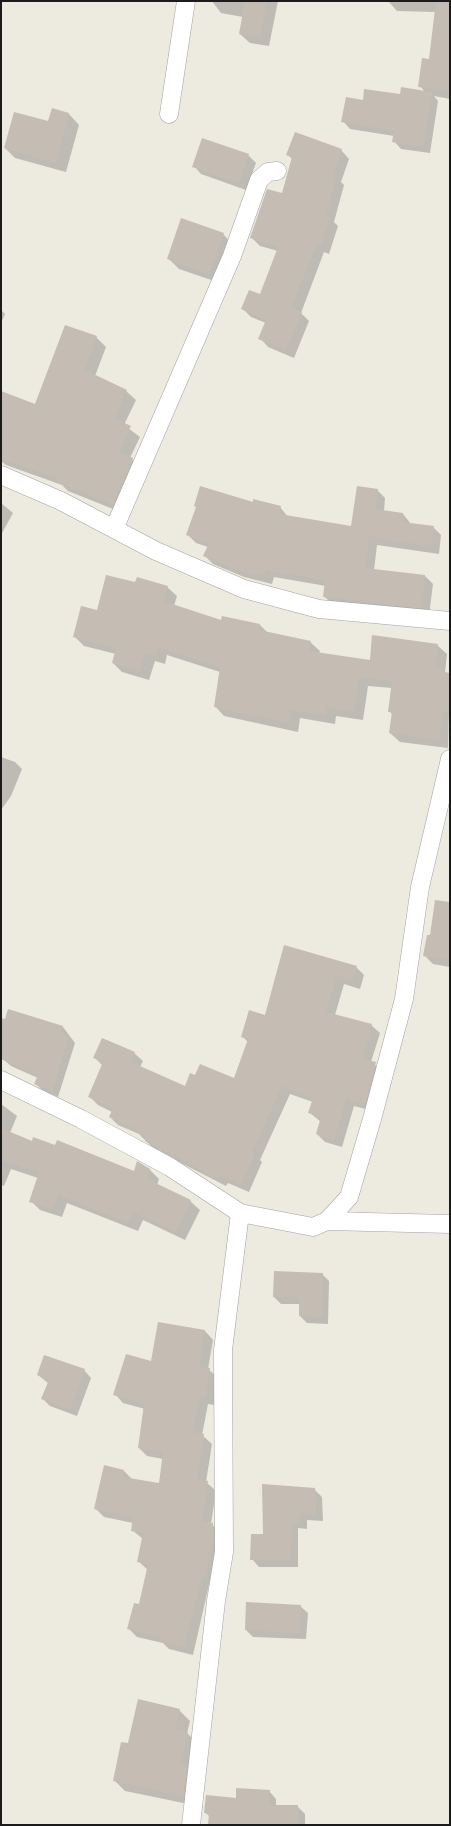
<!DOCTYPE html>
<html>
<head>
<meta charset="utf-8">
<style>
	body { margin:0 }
	#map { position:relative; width:451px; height:1826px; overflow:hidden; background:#edeae0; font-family:Helvetica,sans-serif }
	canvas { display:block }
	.frame { position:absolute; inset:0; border:2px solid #1b1b1b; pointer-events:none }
</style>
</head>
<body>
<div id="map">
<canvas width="451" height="1826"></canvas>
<div class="frame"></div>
</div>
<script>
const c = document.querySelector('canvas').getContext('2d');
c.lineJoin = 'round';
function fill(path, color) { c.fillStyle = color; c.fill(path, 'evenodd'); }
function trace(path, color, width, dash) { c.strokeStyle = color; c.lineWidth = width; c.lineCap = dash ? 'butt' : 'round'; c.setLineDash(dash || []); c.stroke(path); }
const shadow = new Path2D(`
	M212 1H278L269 46 250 43 240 34 243 17 221 13Z
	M388 1H450V99L434 96 438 101 430 153 401 149 394 141V136L350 129 343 121 364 101 426 93 420 86 431 60 436 12 397 11Z
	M53 110 69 114 79 125 66 172 15 158 5 148 49 123Z
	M203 140 248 155 256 163 246 190 201 174 194 166Z
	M341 150 349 159 341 182 344 185 334 222 338 226 329 254 324 252 301 313 309 321 294 358 268 347 260 338 266 323 251 317 242 308 261 296 278 251 260 246 251 237 283 195 292 159 288 155Z
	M223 234 233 245 220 283 179 269 168 258Z
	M1 310 5 314 1 323Z
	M96 337 106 347 95 376 126 391 136 400 124 425 140 437 130 458 142 468 123 513 68 491 62 485 6 465 1 461V392L36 405Z
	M377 490 385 498 384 511 403 514 411 524 433 527 441 535 439 554 377 545 374 570 425 576 433 584 429 615 332 604 324 596 326 586 274 577 272 584 244 577 213 564 205 556 208 547 196 543 188 535 253 504 280 507 288 517 352 528Z
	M1 503 13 513 1 535Z
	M136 584 167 587 177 596 174 606 222 622 260 625 267 632 310 642 320 651 319 654 371 662 437 645 447 654 445 672 450 674 448 748 400 742 390 733 393 715 389 711 392 688 368 686 363 720 336 716 335 724 300 718 298 732 224 716 215 706 220 672 167 655 165 664 155 661 149 680 122 672 113 663 116 654 84 646 75 637 98 611Z
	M1 757 15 762 22 769 11 796 1 810Z
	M450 903V967L433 964 425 956 431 937Z
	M285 947 356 967 364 975 360 989 344 984 335 1015 371 1025 380 1033 371 1062 384 1072 373 1111 354 1106 342 1147 325 1142 317 1134 321 1122 310 1113 313 1102 290 1094 260 1160 262 1162 249 1192 228 1183 226 1186 154 1149 139 1134 118 1125 110 1117 112 1112 98 1105 90 1097 103 1066 95 1058 134 1053 143 1061 140 1067 186 1087 234 1079 248 1042 242 1036 266 1017Z
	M63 1027 75 1043 58 1097 42 1090 36 1084 38 1078 11 1066 4 1060Z
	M1 1104 17 1116 10 1133 32 1143 134 1172 150 1170 159 1179 157 1185 190 1201 200 1210 185 1240 143 1220 138 1231 67 1203 62 1217 40 1210 31 1201 38 1178 11 1169 4 1186 1 1185Z
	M322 1274 329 1281 328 1324 307 1323 300 1316V1304H281L274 1297Z
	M205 1331 213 1340 208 1369 218 1378 215 1405 208 1404 202 1435 212 1444 206 1482 216 1491 211 1524 221 1532 193 1655 169 1649 163 1643 137 1637 129 1629 140 1605 148 1570 138 1561 143 1539 132 1530 133 1523 104 1517 95 1508 124 1471 133 1480 160 1484 163 1459 147 1456 139 1448 145 1409 123 1403 115 1394 152 1363Z
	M84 1370 91 1378 77 1416 50 1406 43 1399 48 1383 38 1375Z
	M315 1490 322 1497 323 1521 307 1520V1529L298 1528V1567H259L252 1559 264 1535Z
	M300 1606 308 1613 306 1639 253 1637 246 1630Z
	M179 1710 190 1721 187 1733 198 1744 193 1805 125 1791 114 1780 129 1744Z
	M269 1791 276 1799V1806L298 1807 305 1814V1825H209L210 1817 206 1813 237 1799Z`);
const building = new Path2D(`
	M245 1H267L260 38 239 34Z
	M436 1H450V91L418 87 422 58 429 59Z
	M401 87 432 92 423 147 392 142 394 131 341 122 346 97 363 100 364 89 400 94Z
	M52 108 69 113 56 163 4 148 14 112 48 121Z
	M295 132 342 149 333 174 336 175 326 215 330 217 321 246 316 245 291 308 302 312 286 350 258 339 266 320 241 309 249 290 260 294 278 247 250 238 267 189 282 193 292 157 286 155Z
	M202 138 249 154 239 183 192 167Z
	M181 218 224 233 209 274 167 259Z
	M65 325 97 336 85 370 127 390 114 418 131 426 119 452 133 458 113 504 57 482 58 478 1 459V391L35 404Z
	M200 486 253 502V499L281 506 279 514 351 526 357 486 378 489 375 509 403 513 402 522 434 526 431 546 369 537 365 568 425 575 422 608 323 597 325 580 266 570 264 576 235 569 203 556 209 543 186 535 196 507 194 506Z
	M106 575 135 582 137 577 168 586 163 601 221 620 222 616 260 624 259 630 311 641 309 651 370 660 372 635 438 644 435 667 443 668 442 672 450 673V712L443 711 439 740 389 733 392 712H388L392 681 359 677 354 711 327 707 326 715 291 710 289 723 214 707 220 667 158 647 156 655 145 652 140 671 112 663 116 648 73 637 81 606 97 610Z
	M435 900 450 902V960L423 956 427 935H430Z
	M284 945 357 966 352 981 336 977 326 1012 372 1024 362 1059 376 1062 365 1103 346 1099 334 1140 316 1134 321 1117 308 1113 313 1098 282 1086 252 1152 255 1153 241 1185 220 1175 218 1179 145 1141 146 1137 134 1131 135 1129 109 1117 113 1108 88 1097 103 1062 93 1058 102 1038 135 1052 131 1062 185 1086 190 1073 195 1075 200 1064 234 1078 248 1039 241 1037 249 1010 265 1015Z
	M8 1009 63 1026 61 1033 69 1036 52 1091 34 1084 38 1075 1 1059V1018L5 1019Z
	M1 1128 32 1141 33 1137 55 1145 57 1140 134 1171 137 1161 150 1169 147 1179 191 1200 176 1232 133 1212 129 1223 58 1195 53 1209 29 1202 39 1172 1 1160Z
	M274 1271 323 1273 322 1317 299 1316V1298L273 1297Z
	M158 1322 205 1330 199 1366 210 1368 206 1397H200L192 1432 204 1434 197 1479 208 1481 202 1521 213 1523V1542L206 1577 202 1576 184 1647 159 1641 161 1637 127 1629 134 1603 139 1604 148 1564 137 1562 143 1533 131 1531 133 1517 94 1509 104 1465 124 1470 123 1477 159 1483 163 1452 138 1448 144 1404 113 1395 126 1354 151 1361Z
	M44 1355 85 1369 70 1410 41 1399 49 1380 37 1375Z
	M262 1484 315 1488 316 1514 300 1513V1523L292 1522 291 1560H250L251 1534H263Z
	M246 1602 301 1605 300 1633 245 1630Z
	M138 1699 180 1709 175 1729 188 1732 180 1765 187 1767 183 1796 113 1781 121 1742 128 1743Z
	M236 1788 270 1790 269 1805H298V1824L208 1825 209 1814 204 1813 206 1795 236 1798Z`);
const minor = new Path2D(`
	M169 114 186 1
	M1 475 61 501 156 551 244 589 319 609 450 621
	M114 529 232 256 259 180 268 172 277 171
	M1 1080 81 1119 170 1167 240 1213 313 1227 327 1221 349 1197 372 1119 404 999 420 887 450 759
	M327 1221 450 1224
	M191 1825 216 1601 224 1552 223 1350 240 1213`);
fill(shadow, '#0003');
fill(building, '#c5bcb3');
trace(minor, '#a2a2a2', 19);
trace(minor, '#fff', 18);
</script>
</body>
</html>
